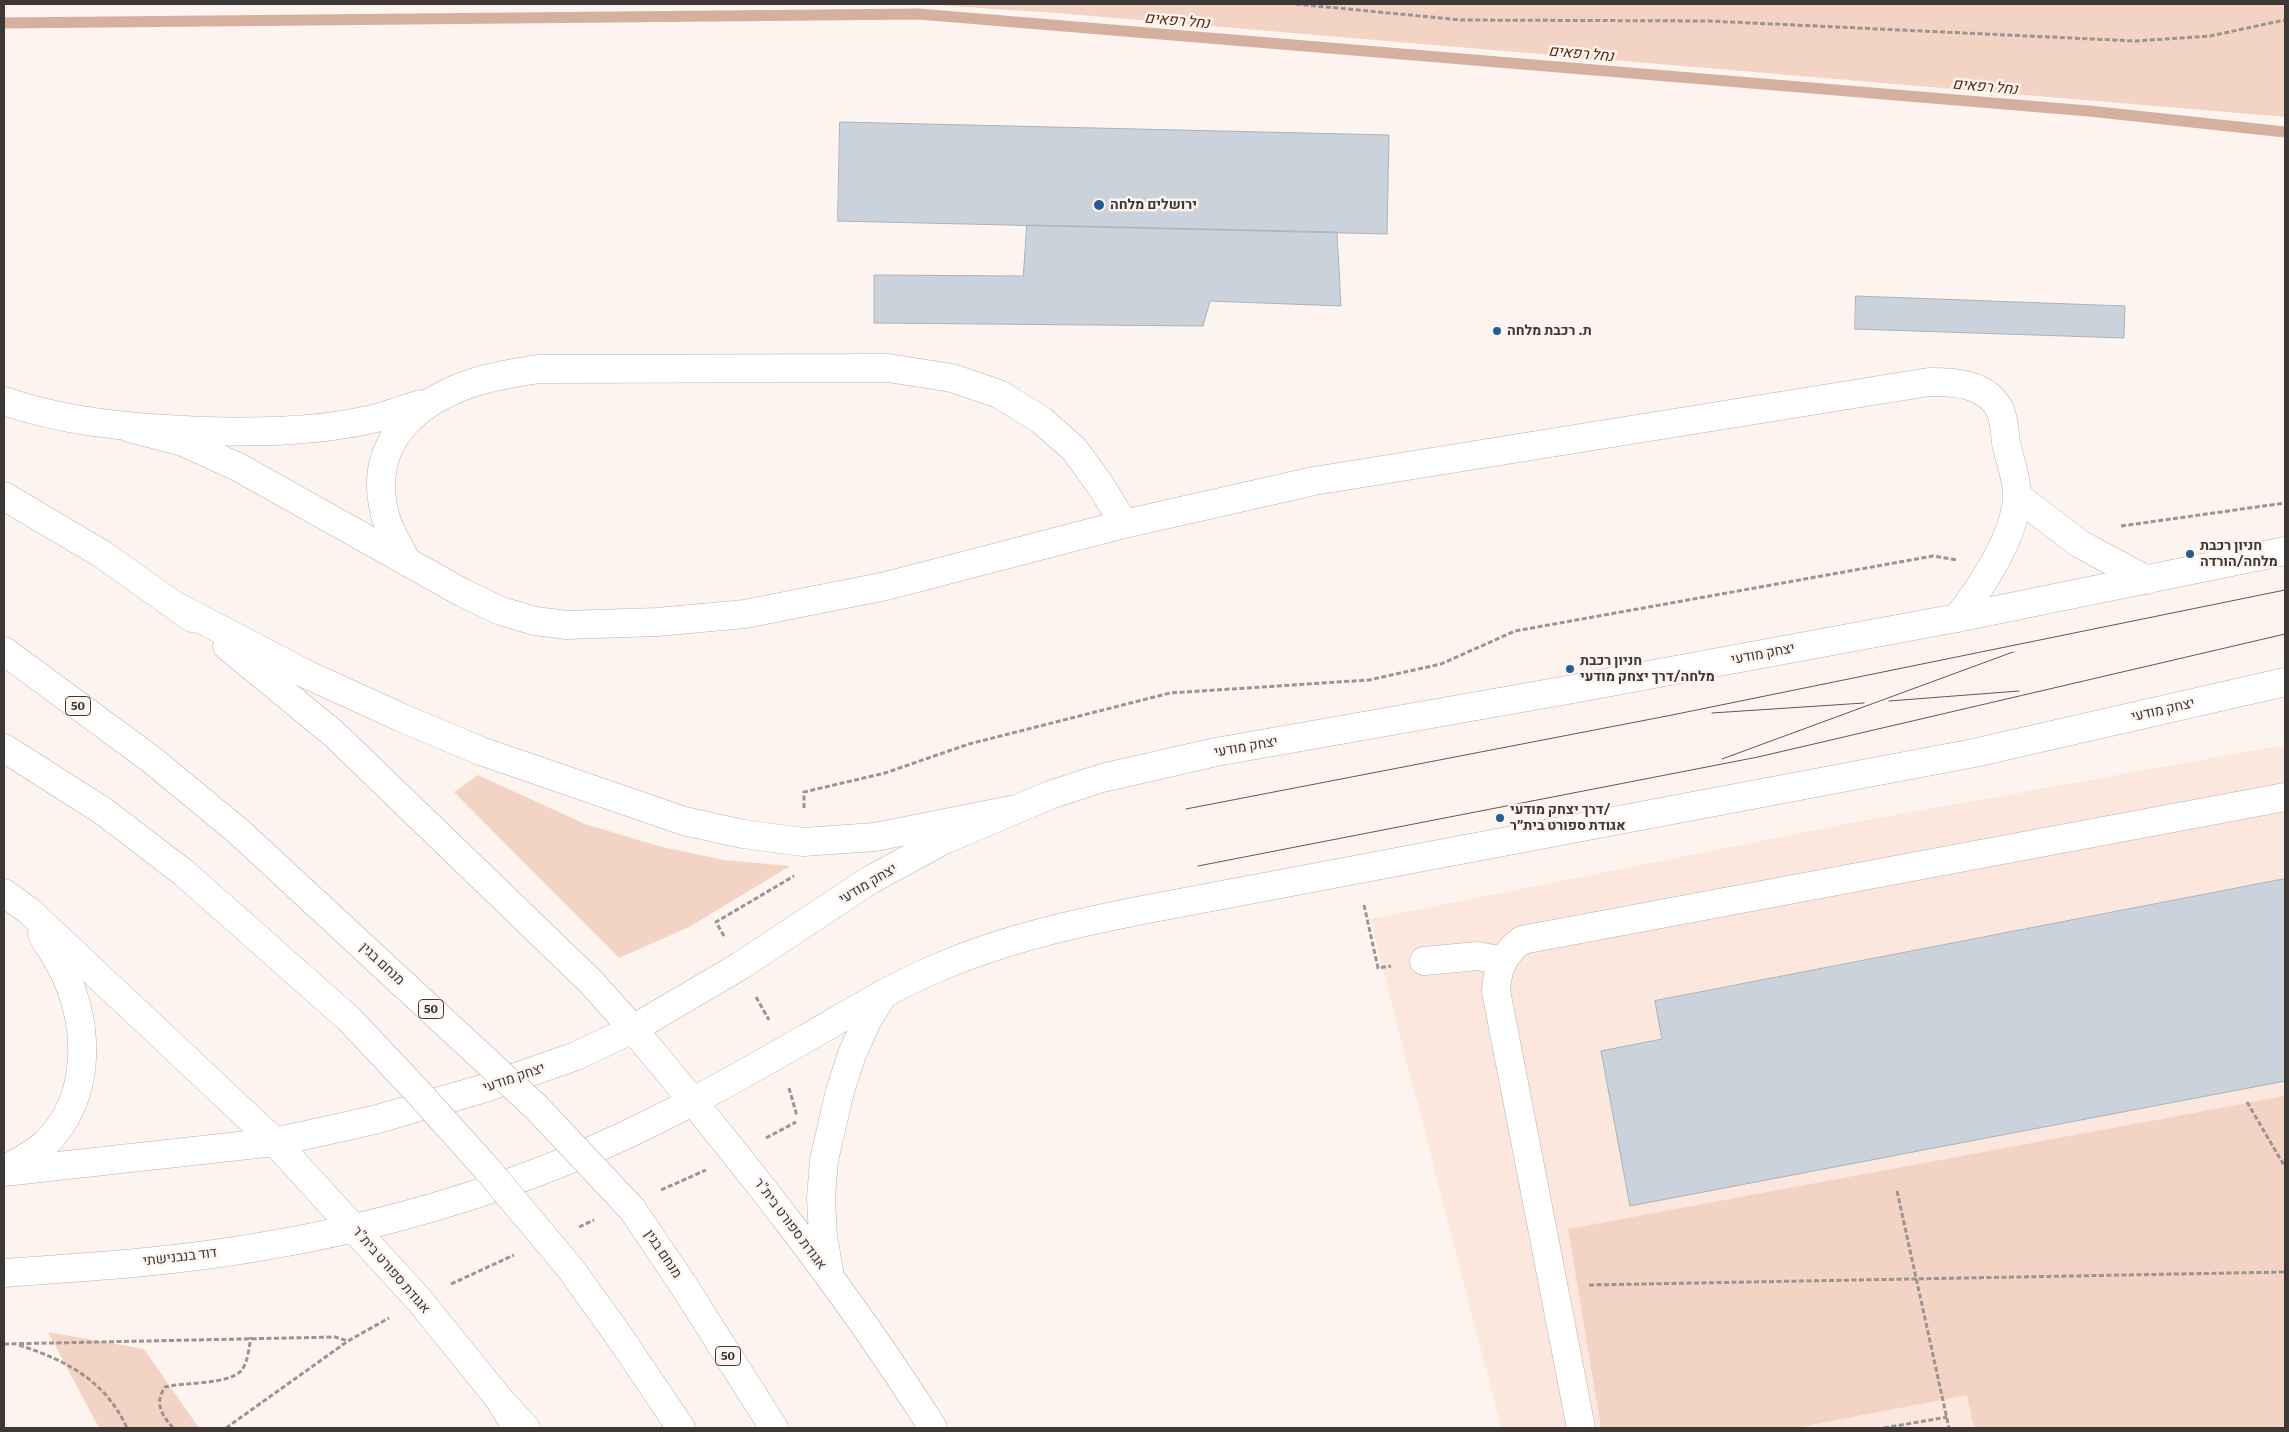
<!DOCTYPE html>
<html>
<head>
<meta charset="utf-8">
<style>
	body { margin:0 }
	#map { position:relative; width:2289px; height:1432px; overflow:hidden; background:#fef4ef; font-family:Literata,serif }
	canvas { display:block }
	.frame { position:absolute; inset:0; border:5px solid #3d3835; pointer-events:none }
</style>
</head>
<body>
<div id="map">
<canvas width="2289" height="1432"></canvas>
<div class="frame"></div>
</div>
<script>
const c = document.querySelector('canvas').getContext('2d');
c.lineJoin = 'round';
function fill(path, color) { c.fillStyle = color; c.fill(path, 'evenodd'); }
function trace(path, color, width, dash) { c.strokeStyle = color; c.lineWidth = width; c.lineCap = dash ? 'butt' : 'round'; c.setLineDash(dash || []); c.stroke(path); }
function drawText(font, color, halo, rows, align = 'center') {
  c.font = font + ' Literata,Heebo,serif'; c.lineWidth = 5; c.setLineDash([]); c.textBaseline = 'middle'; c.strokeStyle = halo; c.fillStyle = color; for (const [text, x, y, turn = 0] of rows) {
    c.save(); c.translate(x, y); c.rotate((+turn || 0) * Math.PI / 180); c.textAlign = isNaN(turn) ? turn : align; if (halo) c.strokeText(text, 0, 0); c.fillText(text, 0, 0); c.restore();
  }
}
const built = new Path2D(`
	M2285 745V1428H1501L1370 919 1845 824Z`);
const green = new Path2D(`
	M922 4H2285V117L1056 13Z
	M478 775 585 824 662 847 724 860 790 866 689 927 619 958 454 792Z
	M2285 1096V1428H1974L1967 1395 1795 1428H1601L1568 1229Z
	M48 1332 144 1349 199 1428H99Z`);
const stream = new Path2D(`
	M4 23 919 14 2089 111 2285 132`);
const building = new Path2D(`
	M840 122 1389 135 1387 234 838 221Z
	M1027 225 1337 232 1341 306 1210 301 1203 326 874 323V275L1023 276Z
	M1856 296 2125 306 2124 338 1855 329Z
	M2285 879V1081L1630 1206 1601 1051 1662 1039 1655 1001Z`);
const path = new Path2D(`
	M1296 4 1461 20 1709 21 2135 41 2210 36 2285 20
	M2121 526 2285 503
	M804 808V792L885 773 969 744 1170 693 1369 680 1441 664 1515 631 1933 556 1957 560
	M1364 905 1378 968 1391 966
	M724 936 716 922 794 876
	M756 997 769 1020
	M789 1088 797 1116
	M2247 1102 2285 1167
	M766 1138 796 1122
	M661 1190 706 1170
	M1897 1191 1949 1428
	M579 1227 594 1220
	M451 1284 514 1255
	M1589 1285 2285 1272
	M4 1344 335 1337 348 1341 389 1318
	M19 1345C67 1361 105 1380 127 1428
	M173 1428C162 1415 154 1404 165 1387 184 1382 227 1385 241 1371 248 1363 249 1347 251 1337
	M226 1428 348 1341
	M1884 1428 1947 1417`);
const minor = new Path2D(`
	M4 401C62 421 123 427 184 430 248 433 314 433 377 418 392 414 406 408 421 404
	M129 428 183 442 238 467 463 593 501 611 535 621 566 625 657 622 745 614 886 586 1124 524 1314 481 1929 382C1955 382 1986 383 2000 410 2004 418 2005 434 2006 443 2010 460 2017 479 2017 496 2016 535 1981 588 1957 618
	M2017 496 2080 544 2147 580
	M407 562C398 544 386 526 383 506 370 437 422 397 482 380 500 375 520 372 538 369L888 368 952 378 999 394 1041 420 1074 449 1101 486 1124 524
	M1424 961 1478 956 1502 961
	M1581 1428 1496 991C1497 969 1504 953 1522 940L2285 797`);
const major = new Path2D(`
	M633 1029C740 1157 844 1287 933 1428
	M275 1142 420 1301 500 1400 512 1420
	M4 1172 275 1142 374 1120 482 1089 576 1056 633 1029 740 966 870 880 944 840 1050 795 1102 778 1216 752 1573 689 1957 618 2285 551
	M829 1270 823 1237 821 1198 824 1160 840 1091 852 1054 867 1021 884 993
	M4 1273C87 1267 170 1262 253 1248 371 1229 487 1196 597 1148 668 1117 735 1079 803 1040 847 1015 890 988 937 968 1004 939 1076 923 1148 909L1974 753 2285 682`);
const highway = new Path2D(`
	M4 496 102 554 192 618
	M178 607 308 675 400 717 481 751 684 821 743 834 803 842 875 837 1011 810
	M227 646 334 734 591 982 633 1029
	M4 651 152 760
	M4 748 103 811
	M4 893 29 911 275 1142
	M4 1170C18 1162 34 1154 46 1143 91 1098 90 1029 65 974 59 961 49 947 42 934
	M682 1283 774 1428
	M621 1339 681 1428
	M500 1400 526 1428`);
const tram = new Path2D(`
	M1889 701 2019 691
	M1712 713 1864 703
	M1722 759 2013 652
	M1186 809 1672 715 2285 590
	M1198 866 1758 757 2285 634`);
const highwayBridge = new Path2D(`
	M152 760 238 831 536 1107 632 1209 682 1283
	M103 811 184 873 349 1019 416 1090 487 1169 570 1268 621 1339`);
const markers = [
	[1099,205,6,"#235d95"],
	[1497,331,5,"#235d95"],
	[2190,554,5,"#235d95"],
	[1570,669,5,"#235d95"],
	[1500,818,5,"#235d95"]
];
const shields = [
	[78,706,25],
	[431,1009,25],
	[728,1356,25]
];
const shieldNames = [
	["50",78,706],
	["50",431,1009],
	["50",728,1356]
];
const poiNames = [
	["ירושלים מלחה",1110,205],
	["ת. רכבת מלחה",1507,331],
	["חניון רכבת",2200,546],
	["מלחה/הורדה",2200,562],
	["חניון רכבת",1580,661],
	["מלחה/דרך יצחק מודעי",1580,677],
	["דרך יצחק מודעי/",1510,810],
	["אגודת ספורט בית״ר",1510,826]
];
const streetNames = [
	["יצחק מודעי",1763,654,-11],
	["יצחק מודעי",2163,710,-13],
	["יצחק מודעי",1246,747,-10],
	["יצחק מודעי",868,884,-31],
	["מנחם בגין",382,964,43],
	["יצחק מודעי",514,1078,-19],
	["אגודת ספורט בית\"ר",790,1224,53],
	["מנחם בגין",663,1254,56],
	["דוד בנבנישתי",180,1257,-7],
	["אגודת ספורט בית\"ר",391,1270,49]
];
const waterNames = [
	["נחל רפאים",1177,21,5],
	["נחל רפאים",1581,54,5],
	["נחל רפאים",1985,87,5]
];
fill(built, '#fbe7dd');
fill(green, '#f2d3c4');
trace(stream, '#d5b09e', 11);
fill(building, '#cad3dc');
trace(building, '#aab2bc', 1);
trace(minor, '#bcb0aa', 29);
trace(major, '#bcb0aa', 29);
trace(highway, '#bcb0aa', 29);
trace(path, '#9c9490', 3, [5, 2.5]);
trace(minor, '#fff', 28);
trace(major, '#fff', 28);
trace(highway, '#fff', 28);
trace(tram, '#5f5956', 1);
trace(highwayBridge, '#bcb0aa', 29, []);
trace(highwayBridge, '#fff', 28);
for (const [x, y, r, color] of markers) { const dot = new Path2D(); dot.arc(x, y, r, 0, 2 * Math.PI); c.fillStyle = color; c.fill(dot); trace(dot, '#fef4ef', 2); }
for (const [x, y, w] of shields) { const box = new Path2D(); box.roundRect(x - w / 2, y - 9.5, w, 19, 4); c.fillStyle = '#fef4ef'; c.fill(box); trace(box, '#3d3835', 1); }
drawText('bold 12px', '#3d3835', null, shieldNames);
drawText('bold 14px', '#3d3835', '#fef4ef', poiNames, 'left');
drawText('14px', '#3d3835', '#fef4ef', streetNames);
drawText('italic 15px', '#56280a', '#fef4ef', waterNames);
</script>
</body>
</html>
